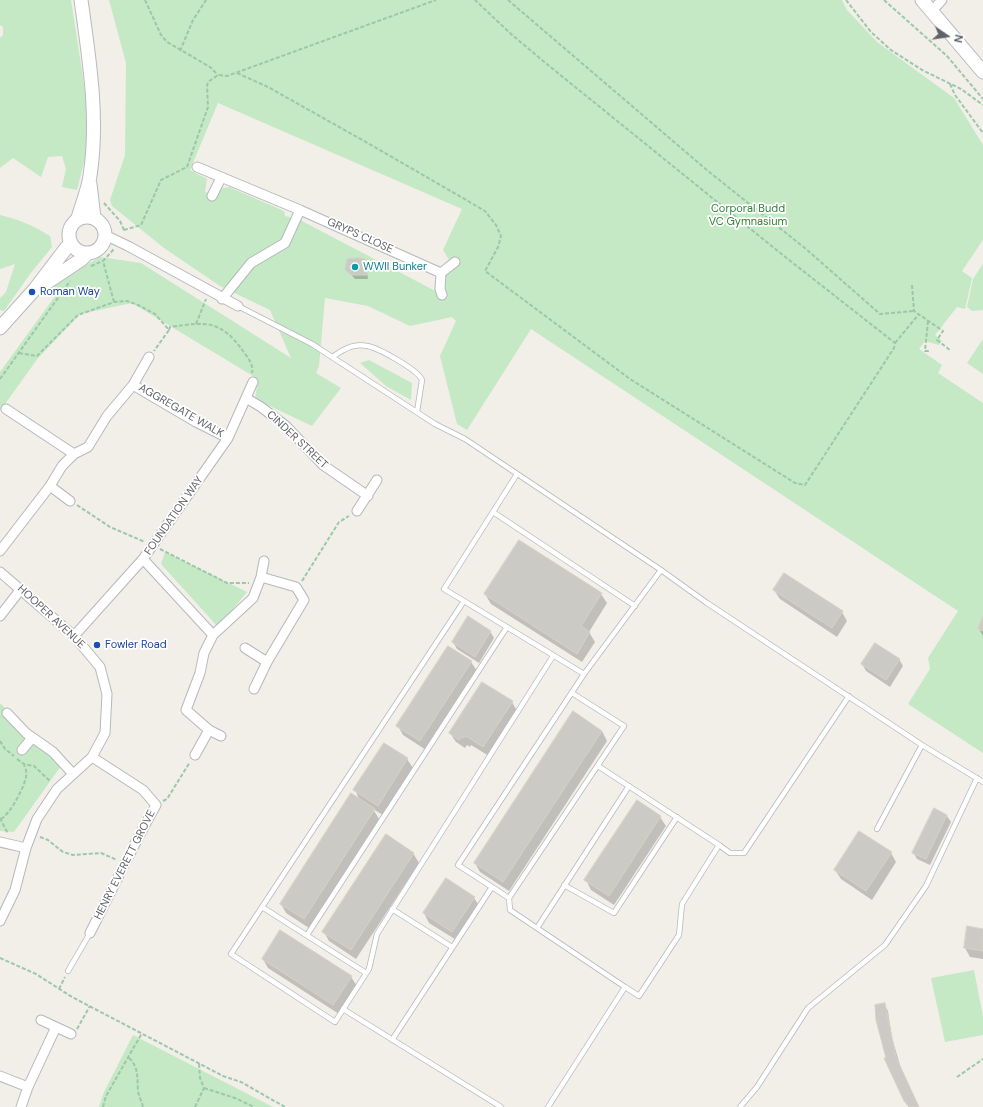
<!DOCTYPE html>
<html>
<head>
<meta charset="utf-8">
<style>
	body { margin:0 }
	#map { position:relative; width:983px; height:1107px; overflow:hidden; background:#f1efe8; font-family:"DM Sans",sans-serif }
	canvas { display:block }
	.north { position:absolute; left:927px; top:16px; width:40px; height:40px; -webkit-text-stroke:3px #fff; paint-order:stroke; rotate:103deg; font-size:11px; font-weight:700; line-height:16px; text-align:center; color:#5f6368 }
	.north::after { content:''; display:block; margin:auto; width:14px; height:18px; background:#5f6368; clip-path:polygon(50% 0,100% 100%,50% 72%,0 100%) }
</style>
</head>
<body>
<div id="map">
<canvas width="983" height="1107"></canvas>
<div class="north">N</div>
</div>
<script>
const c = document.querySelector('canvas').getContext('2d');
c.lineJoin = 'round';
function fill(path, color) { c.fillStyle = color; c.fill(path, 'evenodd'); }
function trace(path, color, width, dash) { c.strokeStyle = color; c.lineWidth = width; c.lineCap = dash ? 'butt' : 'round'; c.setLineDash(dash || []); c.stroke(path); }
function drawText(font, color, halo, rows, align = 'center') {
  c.font = font + ' "DM Sans",sans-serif'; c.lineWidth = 3.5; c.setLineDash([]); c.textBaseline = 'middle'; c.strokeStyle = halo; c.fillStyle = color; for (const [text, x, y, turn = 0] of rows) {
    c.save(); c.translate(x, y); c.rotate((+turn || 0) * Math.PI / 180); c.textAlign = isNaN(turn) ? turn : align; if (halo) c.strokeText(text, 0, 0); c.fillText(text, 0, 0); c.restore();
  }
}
const green = new Path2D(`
	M0 0H71L87 104V150L77 190 62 187 66 169 62 156 48 157 41 177 13 158 0 168V38L3 35V27L0 25Z
	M109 0H842L847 10 877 42 954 98 983 145V240L962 271 972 278 965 309 957 307 935 335 942 341 939 345 925 341 919 349 942 365 938 373 983 403V753L908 704 930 669 928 658 958 611 531 329 467 430 457 424 440 356 456 321 452 317 410 326 368 306 325 298 319 366 316 373 341 388 312 426 255 399 258 379 132 303 80 314 38 358 0 411V372L58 292 52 285 100 257 141 263 291 358 270 310 220 286 164 248 112 206 110 200 125 155 126 63ZM218 103 462 209 443 250 453 266 440 282 443 295 300 220 285 216 284 211 229 187 218 189 214 195 205 192 207 179 190 170Z
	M0 215C18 219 34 226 50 236L52 247 30 274 4 311 0 310V298L6 292 15 264 0 269Z
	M983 264V310L972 311 967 307 973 279Z
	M983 339V374L967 363Z
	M369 360 412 383 411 400 386 386 360 363Z
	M165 552 247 592 218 627 161 564Z
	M0 703 61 766 14 832 0 831Z
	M974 970 983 1017V1035L945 1042 931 978Z
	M133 1035 273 1107H99L104 1092Z`);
const shadow = new Path2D(`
	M364 260 366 265 368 279H355L346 269Z
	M774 590 842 612 847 621 837 637 780 599Z
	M485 594H601L607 603 589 632 595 642 582 662 491 604Z
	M983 619V636L979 629Z
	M490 631 494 638 479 663 457 649 453 642Z
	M899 659 903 666 890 687 866 671 862 664Z
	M471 662 477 671 426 750 403 735 398 726Z
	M512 702 517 711 489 756 471 745 470 747 467 745 465 748 456 742 450 733Z
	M602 731 607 741 509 891 480 872 475 863Z
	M407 759 413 768 383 815 373 809 379 819 309 928 286 913 281 904 360 801 355 790Z
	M947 816 951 822 930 865 917 859 913 852Z
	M660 817 666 826 614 905 591 890 586 880Z
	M413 853 419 863 356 959 329 941 324 932Z
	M891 853 896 862 872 900 841 879 835 870Z
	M474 898 480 907 458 941 429 923 424 913Z
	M983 930V959L970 957 965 948Z
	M263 959 351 977 357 986 339 1014 268 968Z
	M884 1004 888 1011 892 1038 904 1078 919 1107H910L887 1058Z`);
const building = new Path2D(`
	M358 258 365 259 367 275H352L345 270 347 259Z
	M519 540 602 593 581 626 590 632 577 654 484 594Z
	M784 573 843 611 832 628 773 590Z
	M468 616 491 631 475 657 452 642Z
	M983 616V631L978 629Z
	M875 643 900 659 886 680 861 664Z
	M448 646 472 661 420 741 396 726Z
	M482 682 513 701 483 747 466 736 464 738 462 737 459 740 449 733Z
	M573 711 602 731 503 882 474 863Z
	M384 743 408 758 378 806 353 790Z
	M351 793 375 809 304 919 280 904Z
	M637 800 661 816 609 896 584 880Z
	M934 808 947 815 926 859 912 853Z
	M859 831 892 852 866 891 834 870Z
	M386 834 414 853 351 950 322 932Z
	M446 878 475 897 452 932 423 913Z
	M967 926 983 929V951L964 948Z
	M280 930 352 976 333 1005 262 959Z
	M885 1003 896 1057 919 1107H909L904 1101 884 1058H886L876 1020 875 1005Z`);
const path = new Path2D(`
	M145 0 161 35 167 42 210 67 218 75
	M508 0 708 171 806 249 880 314 914 311
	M846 0 871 32 891 50 922 70 961 89 983 105
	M884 0 947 56 983 99
	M180 51 193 20 206 0
	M237 73 268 87 373 146 485 211 496 225 501 236 498 247 485 271 630 379 795 483 805 485 894 348 895 343 784 256 548 65 511 34 475 0
	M950 84 955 95 983 133
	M104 203 120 221 124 230
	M124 230 141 225 161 180 187 167 208 107 207 86 208 82 218 75 227 76 436 0
	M91 266 103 261
	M912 285 914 311 943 331 937 340 950 350
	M114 302 103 261 114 249
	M928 321 925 351H929
	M196 324 206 299
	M169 330 170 327C206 322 220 319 243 351 248 358 254 365 252 373
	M895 343 919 314
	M19 353 37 356 78 315 114 302 127 301 138 305 155 314 169 330 154 351
	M0 379 70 281
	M77 505 110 527 145 542
	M160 549 227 583H249
	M302 581 339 522 349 516
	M0 741 5 749 14 756
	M17 759 24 764 34 766 51 782
	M163 801 167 799 190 762
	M0 818 8 834
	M1 819C10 814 24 788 26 777 27 773 26 769 24 765
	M40 837 48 840 63 852 73 855 101 853 117 860
	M0 958 36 974 72 997 223 1076 241 1082 285 1107
	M59 989 65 977
	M77 1029 90 1006
	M129 1058C139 1067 137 1078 138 1091 139 1097 142 1102 143 1107
	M957 1077 983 1059
	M204 1088 235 1098 254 1107
	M103 1107 106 1096 142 1033
	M195 1107 204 1088 200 1078 199 1063`);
const lane = new Path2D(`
	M238 306 312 344 435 424 465 439 661 570 707 603 922 745 983 782
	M332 357C339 353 346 347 354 346 358 345 363 345 367 346 379 348 418 370 422 380L417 412
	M517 474 444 589 464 601 231 954 335 1022 369 969 377 934 553 656
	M493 512 635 606
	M464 601 584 674
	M572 693 624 726 509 898 458 865 584 674 661 570
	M598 766 719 845 682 904 679 935 639 996 625 987
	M877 829 922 745
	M719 845 730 853H744L849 696
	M564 885 614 913 677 817
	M509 898 510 910 625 987 548 1107
	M262 907 366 973
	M392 909 452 947
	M537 928 629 786
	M307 935 507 627
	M68 971 90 933
	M343 1009 501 1107
	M392 1040 492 887
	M740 1107 757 1087 808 1008 885 945 926 886 977 778`);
const street = new Path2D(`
	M932 11 942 0
	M197 167 300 210
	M212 196 221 178
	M107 236 128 246 238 306
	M441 273 455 262
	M222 299 251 263 285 243 300 210 441 273 440 289 442 295
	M133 385 196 422 228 438
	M246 398 261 407 286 426 323 465 368 496
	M6 409 74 454
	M50 486 70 501
	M357 511 377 480
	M0 551 50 486 62 466 74 454 88 447 107 416 133 385 149 357
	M143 559 213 635 204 653 200 673 186 710 209 730 195 755
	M0 572 74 636 100 667 107 694 105 733 92 757 57 789 37 819 26 848 15 890 0 921
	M0 616 21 589
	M213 635 253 598 261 577 264 561
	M74 636 143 559 228 438 253 382
	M245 648 267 662 304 600 296 587 261 577
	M254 689 267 662
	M7 713 26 733 53 752 73 774
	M209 730 221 736
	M22 750 32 738
	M0 842 26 848
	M90 933C112 890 132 847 156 805L143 790 92 757
	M56 1027 71 1034
	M0 1076 28 1087 21 1107
	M28 1087 56 1027 41 1020`);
const secondary = new Path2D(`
	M922 0 983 72
	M90 184 94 218
	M69 235a18 18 0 1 1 36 0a18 18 0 1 1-36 0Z
	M78 218C82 204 88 190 90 176 99 117 89 58 81 0
	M40 287 82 259 88 253
	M0 328 35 289 67 247 71 245`);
const markers = [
	[355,267,4,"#0f9aa8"],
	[32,292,4,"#1a4fb4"],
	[97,645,4,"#1a4fb4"]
];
const parkNames = [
	["Corporal Budd",748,209],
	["VC Gymnasium",748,222]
];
const streetNames = [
	["GRYPS CLOSE",360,236,24],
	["AGGREGATE WALK",181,411,30],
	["CINDER STREET",297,440,43],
	["FOUNDATION WAY",174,516,-55],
	["HOOPER AVENUE",51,617,43],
	["HENRY EVERETT GROVE",125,865,-63]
];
const cultureNames = [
	["WWII Bunker",363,267]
];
const transitNames = [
	["Roman Way",40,292],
	["Fowler Road",105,645]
];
fill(green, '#c5e8c5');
fill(shadow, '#0003');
fill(building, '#cccac5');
trace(building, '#d6d1c6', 1);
trace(lane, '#b5b8bc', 6);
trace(street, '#b5b8bc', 11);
trace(secondary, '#b6babf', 15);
trace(path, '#9cc7a9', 2, [4, 2]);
trace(lane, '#fff', 4.5);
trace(street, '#fff', 9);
trace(secondary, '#fff', 13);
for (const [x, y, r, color] of markers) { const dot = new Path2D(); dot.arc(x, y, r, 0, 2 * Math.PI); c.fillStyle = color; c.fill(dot); trace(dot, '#fff', 1.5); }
drawText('11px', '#348238', '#fff', parkNames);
drawText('11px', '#5f6368', '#fff', streetNames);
drawText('11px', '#0d838f', '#fff', cultureNames, 'left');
drawText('11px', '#164399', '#fff', transitNames, 'left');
</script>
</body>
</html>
